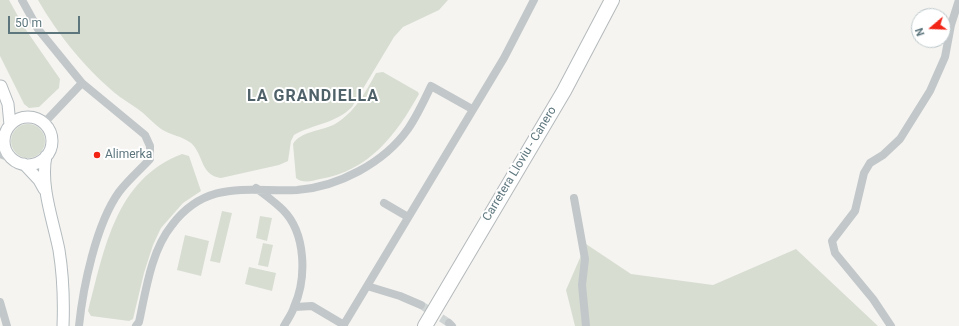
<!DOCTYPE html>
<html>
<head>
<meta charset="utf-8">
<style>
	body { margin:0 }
	#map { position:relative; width:959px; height:326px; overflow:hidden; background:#f5f4f1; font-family:Roboto,sans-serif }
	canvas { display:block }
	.north { position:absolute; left:911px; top:8px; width:40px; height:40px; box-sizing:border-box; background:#fff; border:1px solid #bec8cb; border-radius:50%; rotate:251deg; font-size:11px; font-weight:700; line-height:16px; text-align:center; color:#5d767e }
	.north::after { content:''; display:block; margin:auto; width:14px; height:18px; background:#f12415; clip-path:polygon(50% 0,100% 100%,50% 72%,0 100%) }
	.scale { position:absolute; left:8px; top:16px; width:72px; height:18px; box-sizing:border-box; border:2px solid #5d767e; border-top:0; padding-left:5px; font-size:12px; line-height:14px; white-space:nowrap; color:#5d767e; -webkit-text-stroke:3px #fff; paint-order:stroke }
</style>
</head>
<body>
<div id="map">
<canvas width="959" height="326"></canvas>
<div class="north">N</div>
<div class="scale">50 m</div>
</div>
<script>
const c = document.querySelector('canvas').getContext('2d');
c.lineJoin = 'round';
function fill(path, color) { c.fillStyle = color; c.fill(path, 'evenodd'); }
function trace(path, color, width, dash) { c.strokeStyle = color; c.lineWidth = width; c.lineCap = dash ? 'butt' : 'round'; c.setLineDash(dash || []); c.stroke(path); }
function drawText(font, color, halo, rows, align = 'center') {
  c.font = font + ' Roboto,sans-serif'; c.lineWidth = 4; c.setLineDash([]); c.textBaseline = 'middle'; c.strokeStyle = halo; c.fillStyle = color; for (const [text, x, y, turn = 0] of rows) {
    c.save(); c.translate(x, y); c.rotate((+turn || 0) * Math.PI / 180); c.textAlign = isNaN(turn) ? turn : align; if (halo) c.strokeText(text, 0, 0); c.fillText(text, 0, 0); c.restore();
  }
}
const green = new Path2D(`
	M0 0H9L24 27 60 79 59 88 39 107 29 108 24 104 0 56Z
	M38 0H448L439 10 403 27 394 37 352 107C335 124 313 124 294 135L291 141 288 161 279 165 221 178C200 175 204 155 191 143 182 136 170 135 161 129 154 124 149 118 143 113 136 107 127 102 120 97 88 72 58 35 38 0Z
	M383 72 418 92 419 94C396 135 369 171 320 179 312 181 303 184 296 178L293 144C300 131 323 131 335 124 355 112 365 93 376 73Z
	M11 141a17 17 0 1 1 34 0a17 17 0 1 1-34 0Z
	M182 154 189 156 201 191 183 203 161 228 153 245 144 273 133 319 129 321 91 316 88 311C104 251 115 179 182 154Z
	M222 211 232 213 220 263 210 261Z
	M260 216 272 218 267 241 256 238Z
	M185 235 209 241 201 276 177 270Z
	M263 243 273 245 268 267 258 265Z
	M586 244 631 274 713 285 796 249 878 326H575L566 290Z
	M249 267 276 273 272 291 245 284Z`);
const streetTunnel = new Path2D(`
	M421 305 449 323`);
const street = new Path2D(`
	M22 0 38 29 82 83 145 135 150 146V159C140 170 128 180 119 192 96 224 83 287 79 326
	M44 123 82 83
	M0 140 5 136
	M0 154 13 159
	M256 188C265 195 275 202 283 210 306 233 307 278 294 307 292 314 287 320 284 326
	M574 198 585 259 582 285 586 326
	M384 203 408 217
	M367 286 400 296 421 305
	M0 302 7 326
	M295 307 312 306 344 325
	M449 323 452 326
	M136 326 139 322C146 290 151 251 172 225 207 179 248 192 297 190 338 187 384 163 408 129 417 116 424 101 431 86L472 109
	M343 326 504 58 534 0
	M891 326 873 299 835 253 832 241 855 211 864 173 870 163 883 155 900 139 930 91 945 57 951 25 959 0`);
const secondary = new Path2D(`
	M1 86 8 104 10 125
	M4 141a24 24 0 1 1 48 0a24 24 0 1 1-48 0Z
	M46 156C40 186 53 220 59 250 63 275 64 301 63 326
	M24 164 39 180 44 189`);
const highway = new Path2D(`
	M425 326 564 91 612 0`);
const markers = [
	[97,155,4,"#f12415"]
];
const poiNames = [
	["Alimerka",105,155]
];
const streetNames = [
	["Carretera Lloviu - Canero",520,164,-59]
];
const districtNames = [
	["LA GRANDIELLA",313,97]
];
fill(green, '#d7ddd1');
trace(streetTunnel, '#cfd4d4', 8, [8, 4]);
trace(secondary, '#b4bbbe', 13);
trace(highway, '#b4b9bb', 16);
trace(street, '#c2c7c9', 8);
trace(secondary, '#fff', 11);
trace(highway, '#fff', 14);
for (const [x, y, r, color] of markers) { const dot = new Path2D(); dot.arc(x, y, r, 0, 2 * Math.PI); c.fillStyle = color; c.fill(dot); trace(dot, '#fff', 1.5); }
drawText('12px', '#5d767e', '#fff', poiNames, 'left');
drawText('12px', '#5d767e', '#fff', streetNames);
c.letterSpacing = '1px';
drawText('bold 16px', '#506269', '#fff', districtNames);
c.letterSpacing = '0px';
</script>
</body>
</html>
